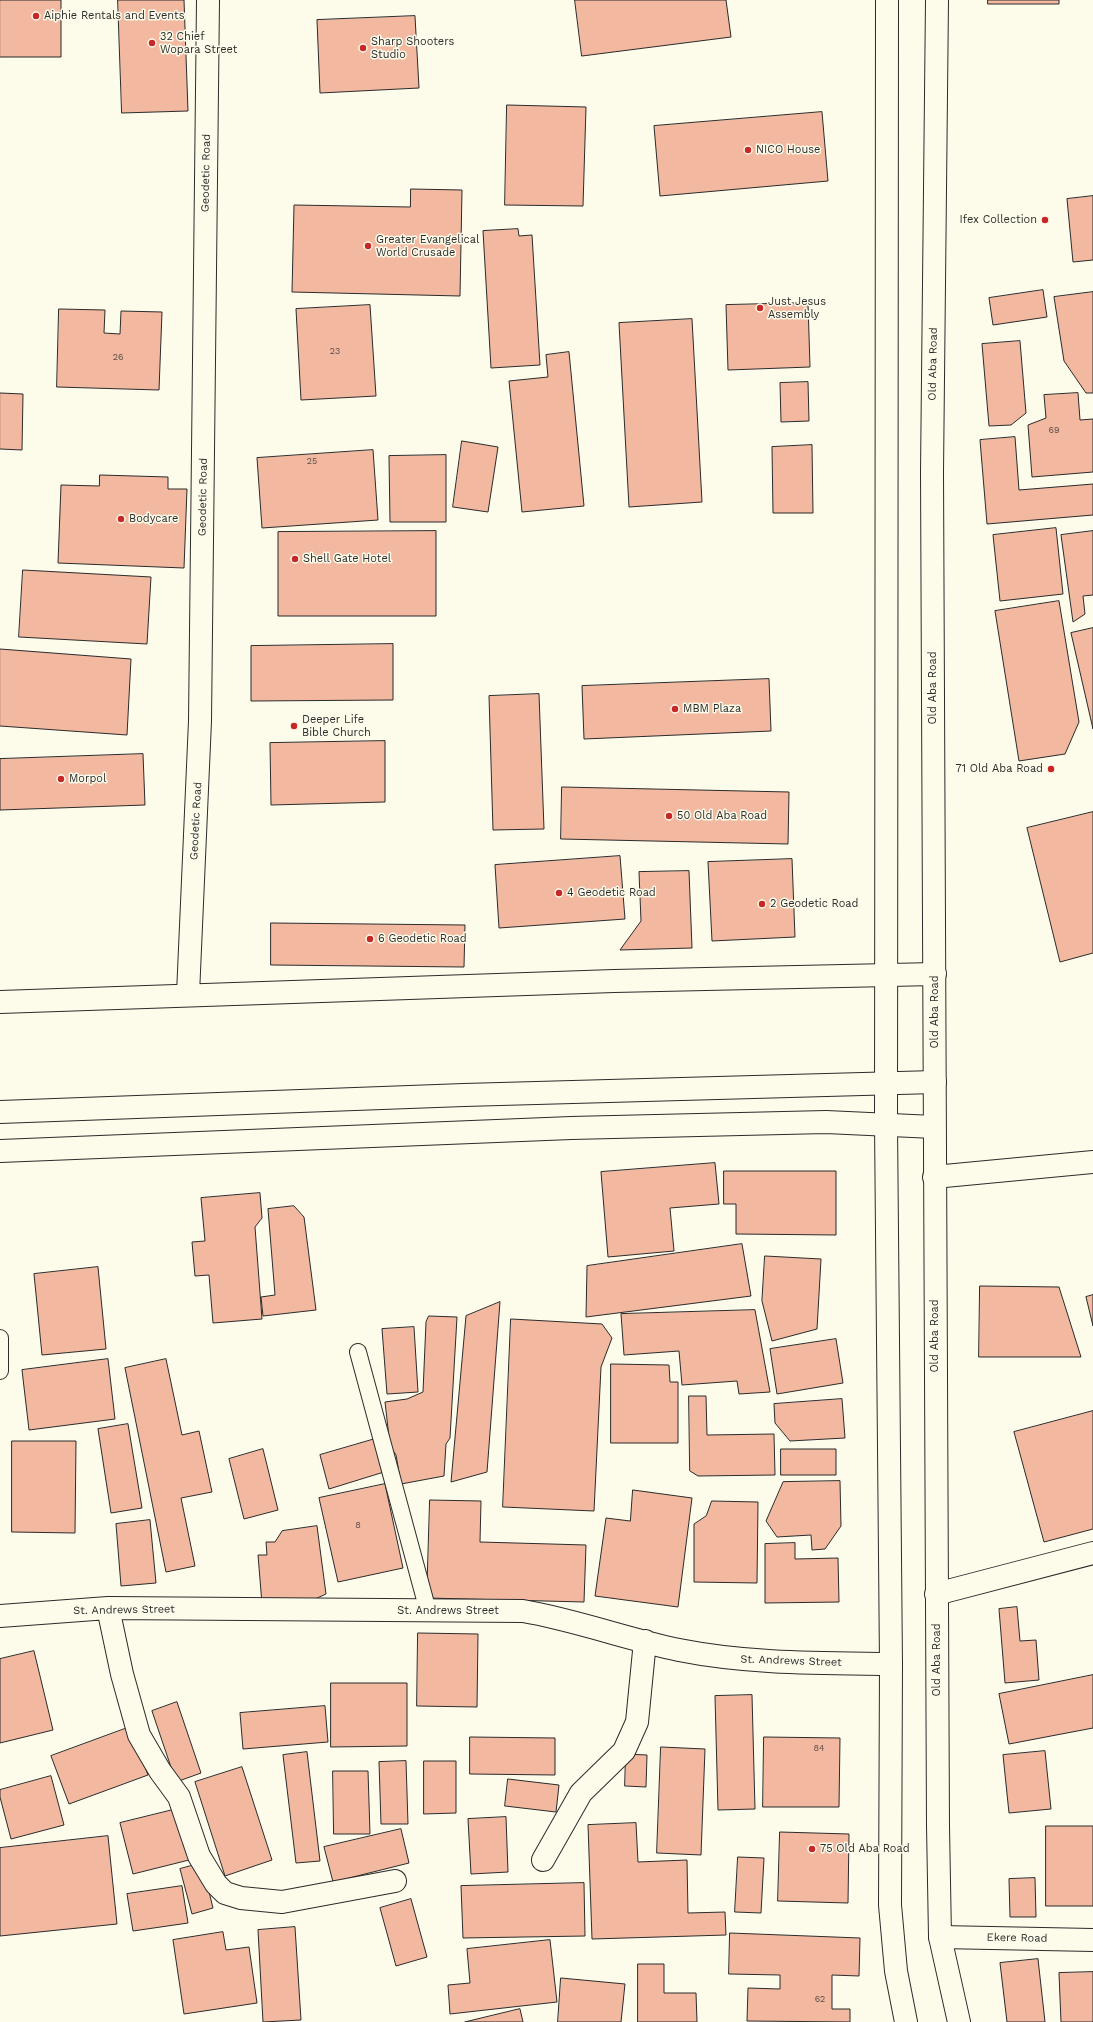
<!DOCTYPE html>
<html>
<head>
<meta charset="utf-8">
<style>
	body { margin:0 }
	canvas { display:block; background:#fdfbea }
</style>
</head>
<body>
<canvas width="1093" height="2022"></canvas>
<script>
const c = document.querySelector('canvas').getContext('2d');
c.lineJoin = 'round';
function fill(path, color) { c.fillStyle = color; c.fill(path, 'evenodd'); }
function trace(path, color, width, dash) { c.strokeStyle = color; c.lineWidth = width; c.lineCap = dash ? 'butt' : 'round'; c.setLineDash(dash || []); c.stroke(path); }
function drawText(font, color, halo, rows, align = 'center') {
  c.font = font + ' "Work Sans",sans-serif'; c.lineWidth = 3; c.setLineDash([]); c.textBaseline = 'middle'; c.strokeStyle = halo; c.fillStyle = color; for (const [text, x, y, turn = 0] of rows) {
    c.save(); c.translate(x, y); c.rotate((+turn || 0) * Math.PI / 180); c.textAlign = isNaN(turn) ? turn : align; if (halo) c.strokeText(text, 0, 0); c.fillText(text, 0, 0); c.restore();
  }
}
const building = new Path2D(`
	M0 0H61V57H0Z
	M118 0H184L188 111 122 113Z
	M575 0H726L731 37 582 56Z
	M988 0H1059V4H988Z
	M415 16 419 88 320 93 317 20Z
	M507 105 586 107 583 206 505 205Z
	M822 112 828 181 660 196 654 126Z
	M411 189 462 190 460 296 292 292 294 205 410 207Z
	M1093 196V260L1073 262 1067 199Z
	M518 229 519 236 532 235 540 365 491 368 483 231Z
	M1043 290 1047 317 993 325 989 298Z
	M1093 292V393H1086L1064 361 1054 297Z
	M808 303 810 367 728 370 726 305Z
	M370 305 376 396 301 400 296 309Z
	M59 309 105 310 104 333 120 334 121 311 162 312 159 390 57 387Z
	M692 319 702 502 629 507 619 323Z
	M1020 341 1026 413 1011 425 989 426 982 344Z
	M569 352 584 506 522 512 509 381 548 377 546 355Z
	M808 382 809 421 781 422 780 383Z
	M0 393 23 394 22 450 0 449Z
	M1078 393 1080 420 1093 419V472L1032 477 1028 425 1046 418 1044 395Z
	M1015 437 1019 490 1093 484V515L987 524 980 440Z
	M462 441 498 447 488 512 453 507Z
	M812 445 813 513H773L772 447Z
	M373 450 378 520 262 528 257 458Z
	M446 455V522H390L389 456Z
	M100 475 168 477V489H187L184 568 58 563 61 485 99 486Z
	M1056 528 1063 594 1000 601 993 535Z
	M436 531V616H278V532Z
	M1093 531V595L1083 596 1085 614 1073 622 1061 535Z
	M23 570 151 577 147 644 19 637Z
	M1059 601 1079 722 1065 754 1019 761 995 611Z
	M1093 628V729L1071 633Z
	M393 644V700L251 701V646Z
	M0 649 131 659 127 735 0 726Z
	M769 679 771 731 584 739 582 686Z
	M539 694 544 829 493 830 489 696Z
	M385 741V802L271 805 270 743Z
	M143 754 145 805 0 810V759Z
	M562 787 789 792 788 844 561 839Z
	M1093 812V953L1060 962 1027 828Z
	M620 856 625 919 499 928 495 865Z
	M792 859 795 937 712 941 708 862Z
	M689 871 692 948 620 950 641 921 639 872Z
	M271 923 465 925 464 967 271 965Z
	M715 1163 719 1204 670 1208 674 1251 608 1257 601 1172Z
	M724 1171H836V1235L736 1234V1204H724Z
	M260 1193 262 1218 255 1227 262 1319 213 1323 209 1275 195 1276 192 1242 205 1241 201 1198Z
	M294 1206 304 1217 316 1310 263 1316 261 1297 275 1295 268 1209Z
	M742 1244 751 1296 586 1317 587 1266Z
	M765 1256 821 1259 817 1329 772 1341 762 1301Z
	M98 1267 106 1349 42 1355 34 1274Z
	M980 1286 1059 1287 1081 1357H979Z
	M1093 1295V1326L1086 1297Z
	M500 1302 487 1472 451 1482 466 1316Z
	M755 1310 770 1392 739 1394 737 1381 682 1385 679 1351 624 1355 621 1314Z
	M429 1316 457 1317 450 1438 446 1444 444 1476 401 1484 396 1455 390 1446 385 1402 407 1399 423 1392 426 1322Z
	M511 1319 602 1324 612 1338 601 1367 594 1511 503 1507Z
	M414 1327 418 1392 387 1394 382 1329Z
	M836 1339 843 1383 777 1394 770 1349Z
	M108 1359 115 1419 29 1430 22 1370Z
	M166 1359 182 1435 199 1431 212 1492 181 1498 195 1566 166 1572 125 1368Z
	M611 1364 669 1365 670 1382H678V1443H611Z
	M689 1396H706L707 1435 774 1434 775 1475 698 1476 690 1471Z
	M842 1399 845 1438 790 1441 775 1423 774 1404Z
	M1093 1411V1529L1044 1542 1014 1432Z
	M128 1424 142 1508 111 1513 98 1429Z
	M375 1439 384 1472 329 1489 320 1455Z
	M12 1441H76L75 1533 12 1532Z
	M263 1449 278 1510 244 1519 229 1459Z
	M781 1449H836V1475H781Z
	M840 1481 841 1526 825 1549 812 1550 811 1535 777 1537 766 1521 783 1482Z
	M385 1484 403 1568 338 1582 319 1498Z
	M633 1490 692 1498 678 1607 595 1596 606 1518 630 1521Z
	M430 1500 481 1501 480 1542 586 1545 584 1602 427 1598Z
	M712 1501 758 1502 757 1583 694 1582V1524L706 1516Z
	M150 1520 156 1583 121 1586 116 1524Z
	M317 1526 326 1594 315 1599 262 1604 258 1555H267L266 1542H275L282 1531Z
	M795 1543V1559L838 1558 839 1602 765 1603V1544Z
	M1017 1607 1020 1641 1036 1640 1039 1680 1005 1683 999 1609Z
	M418 1633 478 1634 477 1707 417 1706Z
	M34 1651 53 1730 0 1743V1659Z
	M1093 1675V1728L1009 1744 999 1694Z
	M331 1683H407V1746L331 1747Z
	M752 1695 755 1809 718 1810 715 1696Z
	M177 1702 201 1773 176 1782 152 1711Z
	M325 1706 328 1742 243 1749 240 1713Z
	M130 1727 148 1775 69 1804 51 1756Z
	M470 1737 555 1738V1775L470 1774Z
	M764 1737 840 1738 839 1807H763Z
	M661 1747 705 1749 701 1855 657 1853Z
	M1045 1751 1051 1809 1009 1813 1003 1755Z
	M307 1752 320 1861 296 1863 283 1755Z
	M626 1754 647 1755 646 1787 625 1786Z
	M406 1761 408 1824H381L379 1762Z
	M424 1761H456V1813L424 1814Z
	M242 1767 272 1860 225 1876 195 1782Z
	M333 1771H368L370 1834H334Z
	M51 1776 64 1825 11 1839 0 1797V1790Z
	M508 1779 559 1785 556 1812 505 1806Z
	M181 1808 193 1859 133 1874 120 1823Z
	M506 1817 508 1872 471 1874 468 1819Z
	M636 1823 638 1862 687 1860 688 1913 725 1912 726 1935 592 1939 588 1825Z
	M1046 1826H1093V1906H1046Z
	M401 1829 409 1863 333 1882 324 1847Z
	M780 1832 849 1834 848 1903 778 1901Z
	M108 1836 117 1924 0 1936V1848Z
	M738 1857 764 1858 761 1913 735 1912Z
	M202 1863 213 1908 192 1914 180 1869Z
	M1035 1878 1036 1917H1010L1009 1879Z
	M584 1883 585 1936 463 1938 461 1886Z
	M182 1886 188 1923 133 1931 127 1894Z
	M411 1899 427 1957 396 1966 380 1908Z
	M295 1927 301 2020 263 2022 258 1930Z
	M223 1932 226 1950 249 1947 257 2003 184 2014 173 1940Z
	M730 1933 860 1938 859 1976 832 1975V2009H850V2022L747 2021 748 1988 780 1989V1975L729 1974Z
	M550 1940 557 2002 450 2014 448 1985 470 1983 467 1949Z
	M1038 1959 1045 2022H1007L1000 1963Z
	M638 1964H664V1993H696L697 2022H638Z
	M1093 1972V2022H1061L1059 1973Z
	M561 1978 625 1984 621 2022H558Z
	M520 2009 523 2022H465Z`);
const lane = new Path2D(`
	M0 1338V1371
	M358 1352 428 1611`);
const street = new Path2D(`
	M188 994 200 721 208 0
	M0 1002 614 981 935 974
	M0 1112 464 1095 935 1082
	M0 1151 571 1128 826 1122 934 1127
	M934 1177 1093 1162
	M936 1594 1093 1553
	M108 1608 122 1674 139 1735 160 1771 179 1797 199 1856 216 1884 225 1893 241 1898 282 1902 395 1881
	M0 1616 108 1608 523 1611C576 1620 626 1639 679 1650 749 1664 820 1663 891 1664
	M543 1860 581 1793 624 1751 637 1722 645 1641
	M940 1937 1093 1940`);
const primary = new Path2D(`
	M887 0 886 1124 891 1664 890 1905 896 1971 906 2022
	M937 0 932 472 938 1826 940 1937 959 2022`);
const markers = [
	[36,16,4,"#c62828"],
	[152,43,4,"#c62828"],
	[363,48,4,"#c62828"],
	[748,150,4,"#c62828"],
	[1045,220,4,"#c62828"],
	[368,246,4,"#c62828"],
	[760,308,4,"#c62828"],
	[121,519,4,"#c62828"],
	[295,559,4,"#c62828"],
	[675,709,4,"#c62828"],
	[294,726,4,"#c62828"],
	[1051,769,4,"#c62828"],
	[61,779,4,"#c62828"],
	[669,816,4,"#c62828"],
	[559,893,4,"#c62828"],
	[762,904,4,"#c62828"],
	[370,939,4,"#c62828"],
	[812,1849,4,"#c62828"]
];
const numberNames = [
	["23",335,351],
	["26",118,357],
	["69",1054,430],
	["25",312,461],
	["8",358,1525],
	["84",819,1748],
	["62",820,1999]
];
const poiNames = [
	["Aiphie Rentals and Events",44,16],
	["32 Chief",160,37],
	["Wopara Street",160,50],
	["Sharp Shooters",371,42],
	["Studio",371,55],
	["NICO House",756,150],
	["Ifex Collection",1037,220,"right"],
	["Greater Evangelical",376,240],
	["World Crusade",376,253],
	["Just Jesus",768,302],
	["Assembly",768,315],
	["Bodycare",129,519],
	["Shell Gate Hotel",303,559],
	["MBM Plaza",683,709],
	["Deeper Life",302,720],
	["Bible Church",302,733],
	["71 Old Aba Road",1043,769,"right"],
	["Morpol",69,779],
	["50 Old Aba Road",677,816],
	["4 Geodetic Road",567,893],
	["2 Geodetic Road",770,904],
	["6 Geodetic Road",378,939],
	["75 Old Aba Road",820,1849]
];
const streetNames = [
	["Geodetic Road",206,173,-89],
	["Old Aba Road",933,364,-89],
	["Geodetic Road",203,497,-89],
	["Old Aba Road",933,688,-90],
	["Geodetic Road",196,821,-87],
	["Old Aba Road",935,1012,-90],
	["Old Aba Road",935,1336,-90],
	["St. Andrews Street",124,1610,-1],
	["St. Andrews Street",448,1611],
	["Old Aba Road",937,1660,-90],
	["St. Andrews Street",791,1661,2],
	["Ekere Road",1017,1938,1]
];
fill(building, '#f2b8a0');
trace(building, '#2b2b2b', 1);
trace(lane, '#2b2b2b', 18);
trace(street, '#2b2b2b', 24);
trace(primary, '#2b2b2b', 24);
trace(lane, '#fdfbea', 16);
trace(street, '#fdfbea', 22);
trace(primary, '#fdfbea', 22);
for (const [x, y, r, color] of markers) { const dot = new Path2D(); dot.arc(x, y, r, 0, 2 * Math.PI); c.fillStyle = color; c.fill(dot); trace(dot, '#fdfbea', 1.5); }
drawText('9px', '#5d4e48', null, numberNames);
drawText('11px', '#2b2b2b', '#fdfbea', poiNames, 'left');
drawText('11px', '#2b2b2b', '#fdfbea', streetNames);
</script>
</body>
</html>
